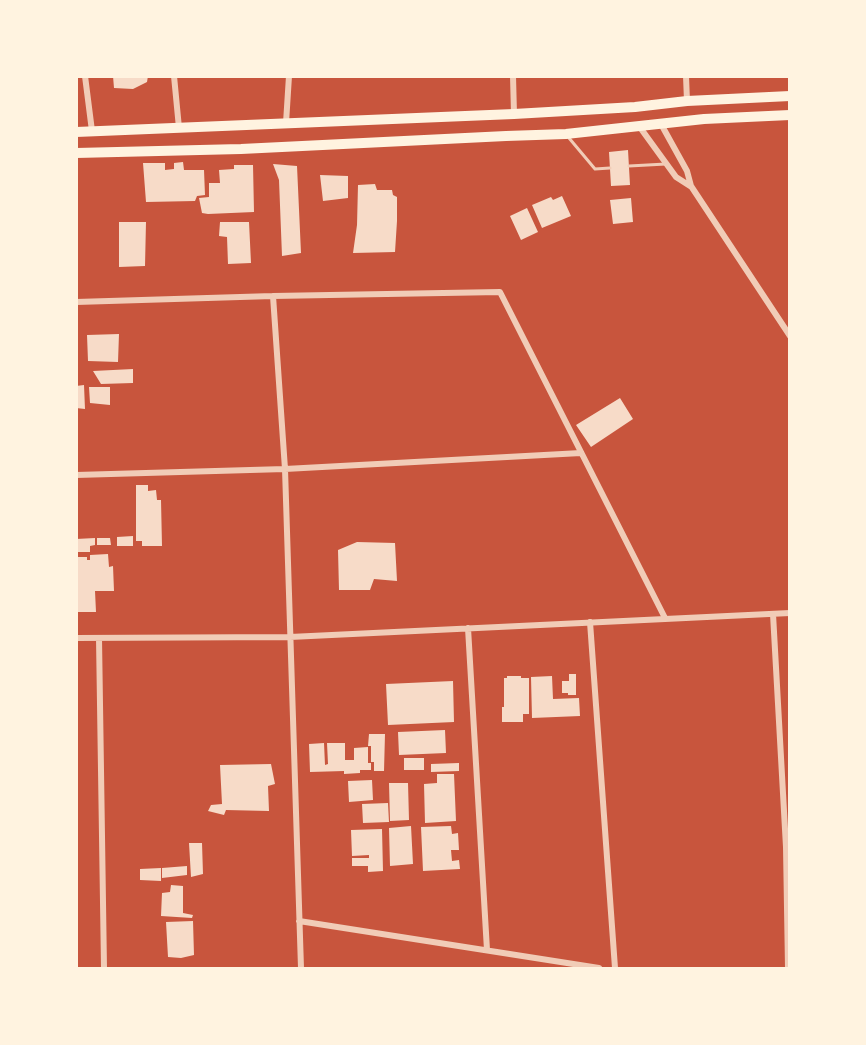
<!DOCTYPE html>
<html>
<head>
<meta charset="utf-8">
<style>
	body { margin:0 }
	#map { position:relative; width:866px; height:1045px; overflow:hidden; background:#c8553d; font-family:Karla,sans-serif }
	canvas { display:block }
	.frame { position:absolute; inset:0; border:78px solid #fff3e0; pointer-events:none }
</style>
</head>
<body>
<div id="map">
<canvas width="866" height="1045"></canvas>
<div class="frame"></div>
</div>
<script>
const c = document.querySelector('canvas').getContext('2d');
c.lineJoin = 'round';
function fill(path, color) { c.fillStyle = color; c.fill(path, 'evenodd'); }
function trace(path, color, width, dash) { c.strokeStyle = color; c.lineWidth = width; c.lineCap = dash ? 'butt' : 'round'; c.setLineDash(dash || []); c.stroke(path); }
const building = new Path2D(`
	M113 76H148L147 82 133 89 114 88Z
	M628 150 630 185 611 186 609 152Z
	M183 162 184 170H204L205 195 197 196 195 201 146 202 143 163H165V170L174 169V163Z
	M273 164 297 166 301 253 282 256 279 180Z
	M234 165H253L254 212 208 214 202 213 199 198 209 197V183H220L219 170 234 169Z
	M320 175 348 176V198L323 201Z
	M375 184 377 190H392L393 195 397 197V221L395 252 353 253 357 225 358 185Z
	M562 196 571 216 542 228 532 205 551 197 553 200Z
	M631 198 633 222 613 224 610 200Z
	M527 208 538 232 521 240 510 216Z
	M119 222H146L145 266 119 267Z
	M220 222H249L251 263 228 264 227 237 219 236Z
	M119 334 118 362 88 361 87 335Z
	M133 369V383L101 384 93 371Z
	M84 385 85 409 76 408V386Z
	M89 387H110V405L90 403Z
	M620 398 633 419 591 447 576 425Z
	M136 485H148V491L156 490 157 500H161L162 546H142V541H136Z
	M133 536V546H117V537Z
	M95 538V545L90 546V552H76V539Z
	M97 538H110L111 545H97Z
	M357 542 395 543 397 581 374 579 370 590H339L338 550Z
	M108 554 109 567 113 566 114 591H95L96 612H76V557H87V560H90V555Z
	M569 674H576V695H568V693H562V681H569Z
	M507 676H521V678H529V714H523V722H502V707H504V678H507Z
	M552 676 553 699 579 698 580 716 532 718 531 677Z
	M453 681 454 722 388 725 386 684Z
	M445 730 446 753 399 755 398 732Z
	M369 734H385L384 771H374V762H371V746H368Z
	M324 743 325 765 328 764 327 743H345V760H354V748L368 747V763H371V770H360V773L344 774V771L310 772 309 744Z
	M404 758H424V770H404Z
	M459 763V771L431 772V764Z
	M271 764 275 784 268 786 269 811 226 810 224 815 208 811 211 805 222 804 220 765Z
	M437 774H454L456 821 425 823 424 784 437 783Z
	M372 780 373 800 349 802 348 781Z
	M389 783H408L409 820 390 821Z
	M388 803 389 822 363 823 362 804Z
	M411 826 413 864 390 866 389 828Z
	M451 826 452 834 458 833 459 850H451L452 861 459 860 460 869 423 871 421 827Z
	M382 829 383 871 368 872V866H352V858H369V855L352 856 351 830Z
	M189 843H202L203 874 191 877Z
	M187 866V875L162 878V868Z
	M161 868V881L140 880V869Z
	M171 885 183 886V913L193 915 192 918 161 916 162 893 170 892Z
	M193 921 194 955 181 958 168 957 166 922Z`);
const service = new Path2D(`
	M569 138 595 169 610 168
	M629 166 666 164`);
const minor = new Path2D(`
	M85 76 92 131
	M174 76 179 128
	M513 76 514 114
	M686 76 687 101
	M286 123 289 76
	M661 124 687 171 691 186 790 336
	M639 126 676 177 690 186
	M273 296 285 469 301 968
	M76 302 273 296 500 292 665 618
	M76 475 285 469 581 453
	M773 614 786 847 788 968
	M590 622 615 968
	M468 628 487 950
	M76 638 290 637 790 613
	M99 638 104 968
	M299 921 599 968`);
const trunk = new Path2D(`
	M76 132 514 114 635 107 687 101 790 96
	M76 153 241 149 506 136 566 134 704 119 790 115`);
fill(building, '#f7dbc8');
trace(service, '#f1ccb7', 3);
trace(minor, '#f1ccb7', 6);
trace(trunk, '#fff3e0', 10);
</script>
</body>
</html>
